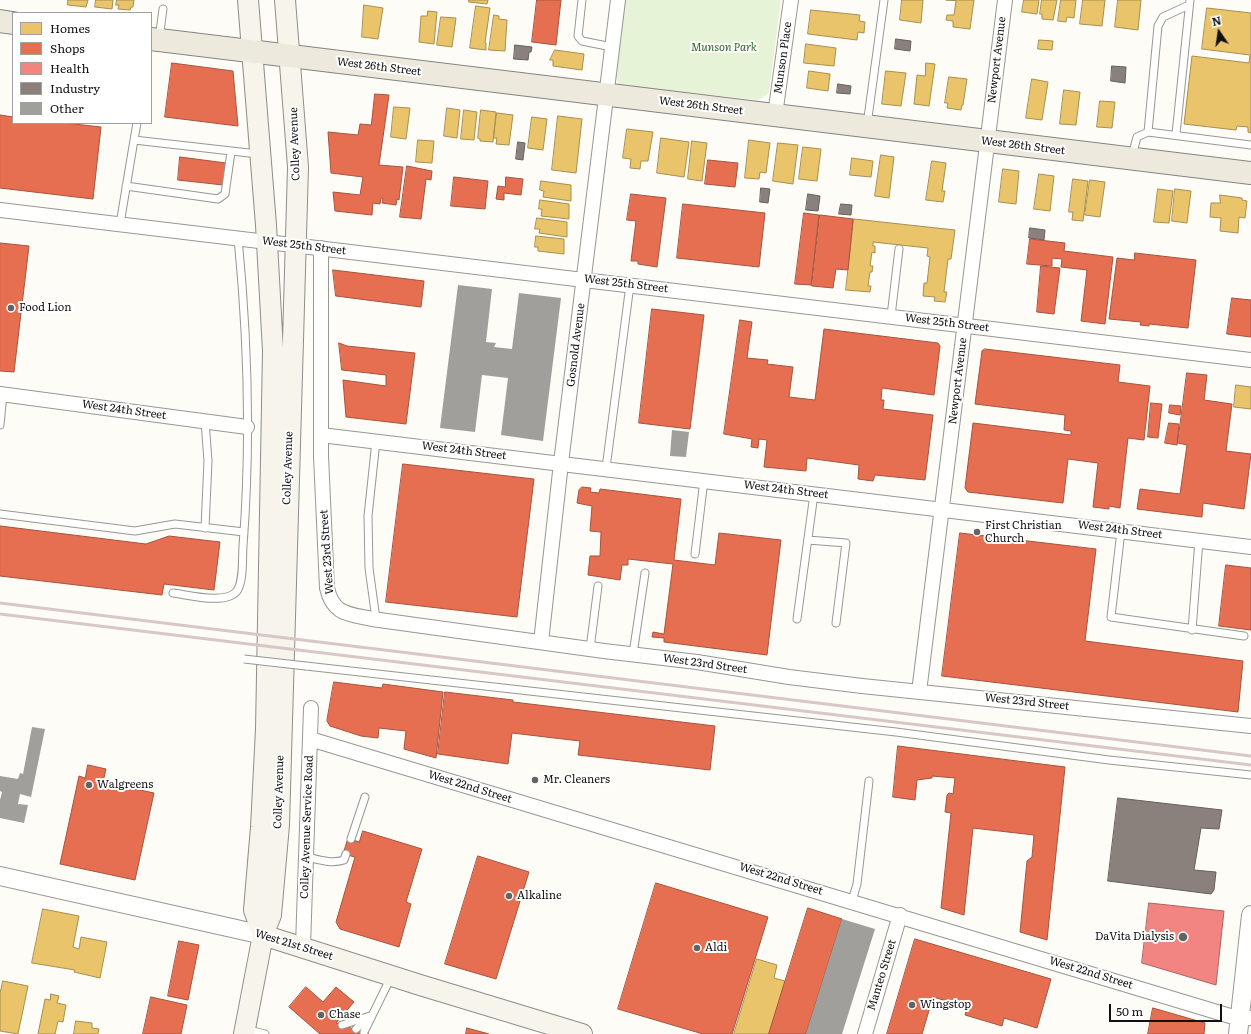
<!DOCTYPE html>
<html>
<head>
<meta charset="utf-8">
<style>
	body { margin:0 }
	#map { position:relative; width:1251px; height:1034px; overflow:hidden; background:#fdfcf7; font-family:Literata,serif }
	canvas { display:block }
	.legend { position:absolute; left:12px; top:12px; width:140px; height:112px; box-sizing:border-box; background:#fff; border:1px solid #a0a0a0; margin:0; padding:5px 7px; list-style:none; font-size:12px; color:#111 }
	.legend li { display:flex; align-items:center; gap:8px; height:20px }
	.legend b { width:20px; border:1px solid #a0a0a0 }
	.north { position:absolute; left:1199px; top:12px; width:40px; height:40px; -webkit-text-stroke:3px #fff; paint-order:stroke; rotate:347deg; font-size:11px; font-weight:700; line-height:16px; text-align:center; color:#111 }
	.north::after { content:''; display:block; margin:auto; width:14px; height:18px; background:#111; clip-path:polygon(50% 0,100% 100%,50% 72%,0 100%) }
	.scale { position:absolute; left:1109px; top:1004px; width:113px; height:18px; box-sizing:border-box; border:2px solid #111; border-top:0; padding-left:5px; font-size:12px; line-height:14px; white-space:nowrap; color:#111; -webkit-text-stroke:3px #fff; paint-order:stroke }
</style>
</head>
<body>
<div id="map">
<canvas width="1251" height="1034"></canvas>
<ul class="legend">
<li><b style="height:11px;background:#e9c46a"></b>Homes</li>
<li><b style="height:11px;background:#e76f51"></b>Shops</li>
<li><b style="height:11px;background:#f28482"></b>Health</li>
<li><b style="height:11px;background:#8a817c"></b>Industry</li>
<li><b style="height:11px;background:#a19f9c"></b>Other</li>
</ul>
<div class="north">N</div>
<div class="scale">50 m</div>
</div>
<script>
const c = document.querySelector('canvas').getContext('2d');
c.lineJoin = 'round';
function fill(path, color) { c.fillStyle = color; c.fill(path, 'evenodd'); }
function trace(path, color, width, dash) { c.strokeStyle = color; c.lineWidth = width; c.lineCap = dash ? 'butt' : 'round'; c.setLineDash(dash || []); c.stroke(path); }
function drawText(font, color, halo, rows, align = 'center') {
  c.font = font + ' Literata,serif'; c.lineWidth = 4; c.setLineDash([]); c.textBaseline = 'middle'; c.strokeStyle = halo; c.fillStyle = color; for (const [text, x, y, turn = 0] of rows) {
    c.save(); c.translate(x, y); c.rotate((+turn || 0) * Math.PI / 180); c.textAlign = isNaN(turn) ? turn : align; if (halo) c.strokeText(text, 0, 0); c.fillText(text, 0, 0); c.restore();
  }
}
const green = new Path2D(`
	M624 0H781L769 92 765 96 757 100 619 85 615 76Z`);
const homes = new Path2D(`
	M68 0H88L86 7 68 5Z
	M96 0H113L112 9 95 7Z
	M117 0H134L133 7H131L130 10 118 9 119 5H116Z
	M469 0H488L487 4 469 2Z
	M902 0H923L921 23 900 20Z
	M946 0H974L970 29 953 27V21L946 20 947 15H954L956 1Z
	M1024 0H1039L1037 14 1022 12Z
	M1042 0H1057L1053 20 1042 19V14H1040Z
	M1061 0H1076L1074 18 1067 17 1066 22 1058 21Z
	M1083 0H1105L1102 26 1080 24Z
	M1118 0H1141L1138 30 1115 27Z
	M364 5 383 8 378 39 362 37Z
	M476 6 490 8 485 43H486V50L470 48Z
	M1207 8 1251 13V133L1248 132V127L1237 126 1236 130 1184 124 1192 56 1249 63 1250 55 1202 49Z
	M811 10 860 15 859 21 865 22 864 33 858 32 857 40 808 34Z
	M428 11 437 12 434 44 419 42 421 16H427Z
	M494 15 499 16V19L507 20 505 51 489 50Z
	M441 17 456 18 452 47 437 45Z
	M1039 40 1053 41 1052 50 1038 49Z
	M806 44 836 48 834 66 804 63Z
	M555 50 584 54 582 70 553 66V60H550Z
	M926 63 935 64 929 106 914 104 917 75 925 76Z
	M809 71 830 74 828 91 807 88Z
	M886 71 906 73 901 106 882 104Z
	M949 77 967 79 963 105H962L961 110 947 108 948 103H945Z
	M1032 79 1048 82 1042 120 1026 118Z
	M1064 90 1080 92 1076 125 1060 124Z
	M1100 101 1115 102 1112 128 1097 127Z
	M394 107 410 108 406 139 391 137Z
	M447 108 460 110 457 138 444 136Z
	M464 110 477 112 474 140 461 139Z
	M481 110 496 112 493 142 480 141V139L478 138Z
	M497 113 513 115 509 145 496 144 497 138H494Z
	M558 116 582 119 576 173 552 170Z
	M532 117 547 119 543 150 528 148Z
	M627 129 653 132 648 161H641L640 169 630 168 631 159 623 158Z
	M661 138 689 142 684 177 657 173Z
	M418 140 434 141 432 163 416 162Z
	M749 140 770 143 766 173 760 172 759 179 745 178Z
	M692 141 707 143 702 181 688 179Z
	M778 143 798 145 793 184 773 181Z
	M803 147 821 149 817 181 799 179Z
	M881 155 894 157 889 198 875 196Z
	M852 158 873 161 871 177 850 175Z
	M932 161 946 163 942 191H945L943 202 926 200Z
	M1003 169 1019 171 1016 204 999 202Z
	M1039 174 1054 176 1050 211 1034 209Z
	M1073 179 1088 181 1083 221 1072 220 1073 212H1069Z
	M1090 180 1105 182 1100 217 1085 215Z
	M541 181 571 185V201L543 197 544 191 540 190Z
	M1158 189 1173 191 1169 223 1154 222Z
	M1175 189 1191 191 1187 223 1172 221Z
	M1220 195 1242 198V200L1247 201 1245 218 1239 217 1238 233 1220 231 1221 218 1210 217 1211 203H1220Z
	M540 200 569 204V219L541 216 542 209H539Z
	M537 218 567 222V237L539 233 540 229H535Z
	M854 219 955 230 951 259H948L944 292H947L945 302 934 301 935 297 923 296 924 283H927L930 257 927 256 928 248 873 242V246H875V253L872 252 870 266H873L872 272H870L868 286H871L870 292 846 290Z
	M536 236 564 239V254L538 251V247H535Z
	M1236 385 1251 387V409L1234 407Z
	M43 909 79 916 73 947 79 949 81 937 107 942 100 978 74 972 75 970 32 963Z
	M757 959 777 965 774 978 785 981 769 1034H734Z
	M3 981 28 986 18 1034 0 1031V994Z
	M51 994 59 996 57 1003 66 1005 63 1022 58 1021 55 1034H38L45 999 50 1000Z
	M76 1021 92 1023V1028L99 1029 98 1034H74Z`);
const shops = new Path2D(`
	M537 0H561L556 45 532 42Z
	M172 63 233 71 238 126 165 117Z
	M375 94 389 95 379 165 403 167 399 200 397 199 396 205 382 203 383 198H381L380 204 373 203 372 215 335 211 333 192 360 195 363 177 331 173 328 132 358 135 360 124 371 125Z
	M0 115 13 117V123H65L101 127 93 199 0 188Z
	M180 157 226 163 223 185 178 180Z
	M708 160 738 163 735 187 705 184Z
	M407 166 432 171 431 180 426 179 421 219 400 217Z
	M454 177 488 181 485 209 451 206Z
	M506 177 523 179 521 195 504 193V200L496 199 498 186 505 187Z
	M631 194 666 198 657 267 638 264V261H631L636 221 627 220Z
	M683 204 765 213 759 267 677 258Z
	M804 213 819 215 811 285 795 284Z
	M820 215 853 219 848 270 836 269 833 288 812 286Z
	M1030 239 1065 243 1064 251 1113 257 1105 324 1081 321 1087 270 1061 267 1062 259 1052 258V266L1027 264Z
	M0 243 29 246 14 372 0 371Z
	M1135 253 1196 260 1188 328 1149 324V326L1140 325 1141 322 1109 319 1117 258 1134 260Z
	M1041 266 1060 268 1054 314 1037 312Z
	M333 270 424 281 421 307 336 296Z
	M1232 298 1251 300V337L1227 334Z
	M652 309 704 315 690 429 639 423Z
	M740 320 752 322 747 358 768 360 767 364 793 367 789 397 815 400 824 329 938 343 940 346 934 395 882 388 881 400H884L883 409 933 415 925 480 875 475 873 481 858 479 859 465 807 458 806 471 764 467 767 440 759 439 758 448 751 447 752 439 724 434Z
	M339 343 347 346 415 353 406 424 346 417 343 380 386 386V375L342 370Z
	M985 349 1120 365 1118 382 1150 386 1144 440 1128 438 1120 508 1109 506V509L1093 507 1098 463 1068 459 1063 503 968 492 965 488 973 423 1071 435V431L1064 430 1065 415 975 404 982 351Z
	M1187 373 1207 375 1204 400 1232 404 1226 451 1251 454 1244 509 1203 503 1202 517 1137 509 1140 489 1180 494 1187 445 1178 443Z
	M1151 403 1162 404 1158 438 1148 437Z
	M1170 405 1181 406 1180 415 1169 413Z
	M1169 423 1179 424 1177 445 1165 443Z
	M403 464 534 479 517 617 386 602Z
	M582 487 591 488 590 492 599 493 600 489 681 499 674 560 715 565 719 533 781 540 767 655 664 642V638L652 637 653 632 664 634 673 564 628 559V565H622L620 580 588 575 590 556H600L601 532 590 531 592 506 577 503 579 490Z
	M0 526 146 544 169 536 220 542 214 590 164 584 162 595 0 576Z
	M960 533 1096 549 1085 641 1243 661 1238 712 942 676Z
	M1226 565 1251 568V630L1219 626Z
	M334 682 382 688 383 684 443 692 436 758 404 749 406 731 379 728 378 738 361 736 330 726 327 721Z
	M445 692 513 700V702L715 726 710 770 578 755 580 741 512 733 508 764 438 754Z
	M898 746 1065 767 1047 940 1020 932 1027 861 1032 857 1034 835 973 828 964 915 941 908 951 813 945 812 947 795 949 793 953 794 955 778 932 776V778L917 780 915 800 893 797Z
	M88 765 106 769 103 782 154 793 135 880 60 864 79 776 85 778Z
	M363 831 422 849 406 902 411 904 399 947 340 929 336 922 355 857 343 854 348 838 359 842Z
	M478 856 529 872 496 979 445 964Z
	M656 883 768 917 732 1034H703L618 1009Z
	M808 908 842 919 806 1034H769Z
	M915 939 1051 979 1037 1028 1004 1018 1002 1026 965 1015 967 1007 933 997 922 1034H887Z
	M179 941 199 945 188 1000 168 996Z
	M306 987 323 1002 336 987 354 1002 336 1023 369 1034H320L289 1007Z
	M151 997 187 1005 181 1034H143Z
	M1153 1008 1205 1023 1204 1034H1148Z
	M467 1028 489 1034H466Z`);
const health = new Path2D(`
	M1149 903 1224 911 1216 985 1142 963Z`);
const industry = new Path2D(`
	M896 39 911 41 910 51 895 49Z
	M515 45 532 47 531 52H529L528 60 514 59Z
	M1112 66 1126 67 1125 83 1111 81Z
	M838 84 851 86 850 94 837 93Z
	M518 142 525 143 523 160 516 159Z
	M761 188 770 189 768 203 760 202Z
	M808 194 820 196 818 211 806 210Z
	M841 204 852 205 851 215 839 214Z
	M1030 228 1045 230 1044 240 1029 238Z
	M1118 798 1222 810 1219 829 1201 828 1194 870 1216 872 1214 890 1211 894 1108 881Z`);
const building = new Path2D(`
	M458 285 492 289 486 342 496 343 494 347 512 349 519 293 561 298 543 441 501 435 508 378 482 375 475 432 440 428Z
	M672 430 689 432 686 457 670 456Z
	M32 727 45 729 31 797 20 794 18 804 28 805 24 823 0 818V800L2 792 0 791V776L18 779 20 773 23 774Z
	M842 919 875 929 842 1034H806Z`);
const service = new Path2D(`
	M582 0 578 36 582 41 612 47
	M159 39 163 9
	M867 125 884 0
	M1148 132 1158 26 1163 17 1189 5
	M1176 134 1190 0
	M134 140 137 123
	M1132 156 1137 137 1148 132 1251 145
	M126 186 218 199 225 194 231 152
	M120 224 134 140 258 154
	M891 316 899 249
	M0 425 3 394
	M606 468 630 285
	M0 514 135 531 175 524 244 532
	M205 528 208 461 205 421
	M1121 531 1111 617 1244 636
	M808 540 846 543 836 623
	M695 554 704 480
	M173 593C189 595 226 605 237 591 244 580 242 559 243 546 251 444 248 340 238 238
	M376 619 369 568 368 516 376 441
	M797 619 814 494
	M1192 630 1199 540
	M590 649 598 586
	M633 654 645 573
	M306 666 896 732 1109 760 1251 775
	M351 839 365 797
	M307 857C320 860 331 864 344 860L346 854
	M852 901 857 884 869 781
	M342 1025 370 1016
	M245 1029 265 1034
	M356 1029 368 1018
	M364 1032 391 977`);
const minor = new Path2D(`
	M775 115 791 0
	M0 210 1251 360
	M321 248V456L327 588C333 615 349 614 372 619L604 651 697 662 789 677 862 686 1251 726
	M0 394 247 427
	M321 435 1251 547
	M541 642 561 463 618 0
	M919 692 1005 0
	M310 739 1240 1019 1251 1018
	M303 946 311 708
	M865 1034 900 915`);
const tertiary = new Path2D(`
	M0 876 263 935
	M1238 1034 1251 915`);
const secondary = new Path2D(`
	M248 0 266 225 273 351 266 729 261 827 254 910 263 935
	M263 935 420 985 582 1034
	M244 1034 263 935 271 915 279 825 298 167 285 0`);
const primary = new Path2D(`
	M0 21 13 23
	M151 39 1251 173`);
const rail = new Path2D(`
	M0 603 1251 756
	M0 614 1251 765`);
const serviceBridge = new Path2D(`
	M244 659 306 666`);
const markers = [
	[11,308,4,"#646362"],
	[977,532,4,"#646362"],
	[535,780,4,"#646362"],
	[89,785,4,"#646362"],
	[509,896,4,"#646362"],
	[1183,937,5,"#646362"],
	[697,948,4,"#646362"],
	[912,1005,4,"#646362"],
	[321,1015,4,"#646362"]
];
const parkNames = [
	["Munson Park",724,48]
];
const streetNames = [
	["Munson Place",783,58,-82],
	["Newport Avenue",997,60,-83],
	["West 26th Street",379,67,7],
	["West 26th Street",701,106,7],
	["Colley Avenue",295,144,-92],
	["West 26th Street",1023,146,7],
	["West 25th Street",304,246,7],
	["West 25th Street",626,284,7],
	["West 25th Street",947,323,7],
	["Gosnold Avenue",576,345,-83],
	["Newport Avenue",958,381,-83],
	["West 24th Street",124,410,8],
	["West 24th Street",464,451,7],
	["Colley Avenue",288,468,-88],
	["West 24th Street",786,490,7],
	["West 24th Street",1120,530,7],
	["West 23rd Street",327,552,-94],
	["West 23rd Street",705,664,8],
	["West 23rd Street",1027,702,6],
	["West 22nd Street",470,787,17],
	["Colley Avenue",279,792,-88],
	["Colley Avenue Service Road",307,827,-88],
	["West 22nd Street",781,879,17],
	["West 21st Street",294,945,17],
	["West 22nd Street",1091,973,17],
	["Manteo Street",882,975,-73]
];
const poiNames = [
	["Food Lion",19,308],
	["First Christian",985,526],
	["Church",985,539],
	["Mr. Cleaners",543,780],
	["Walgreens",97,785],
	["Alkaline",517,896],
	["DaVita Dialysis",1174,937,"right"],
	["Aldi",705,948],
	["Wingstop",920,1005],
	["Chase",329,1015]
];
fill(green, '#e7f3d7');
fill(homes, '#e9c46a');
trace(homes, '#a88e4f', 1);
fill(shops, '#e76f51');
trace(shops, '#a7533e', 1);
fill(health, '#f28482');
trace(health, '#ae6260', 1);
fill(industry, '#8a817c');
trace(industry, '#665f5c', 1);
fill(building, '#a19f9c');
trace(service, '#979795', 9);
trace(minor, '#979795', 16);
trace(tertiary, '#979795', 20);
trace(secondary, '#8e8d8b', 22);
trace(primary, '#858482', 24);
trace(service, '#fffffe', 7);
trace(minor, '#fffffe', 14);
trace(tertiary, '#fffffe', 18);
trace(secondary, '#f6f4eb', 20);
trace(primary, '#ede9dc', 22);
trace(rail, '#d9c6c7', 3);
trace(serviceBridge, '#979795', 9, []);
trace(serviceBridge, '#fffffe', 7);
for (const [x, y, r, color] of markers) { const dot = new Path2D(); dot.arc(x, y, r, 0, 2 * Math.PI); c.fillStyle = color; c.fill(dot); trace(dot, '#fff', 1.5); }
drawText('italic 11px', '#2f6b1f', '#fff', parkNames);
drawText('11px', '#111', '#fff', streetNames);
drawText('11px', '#111', '#fff', poiNames, 'left');
</script>
</body>
</html>
